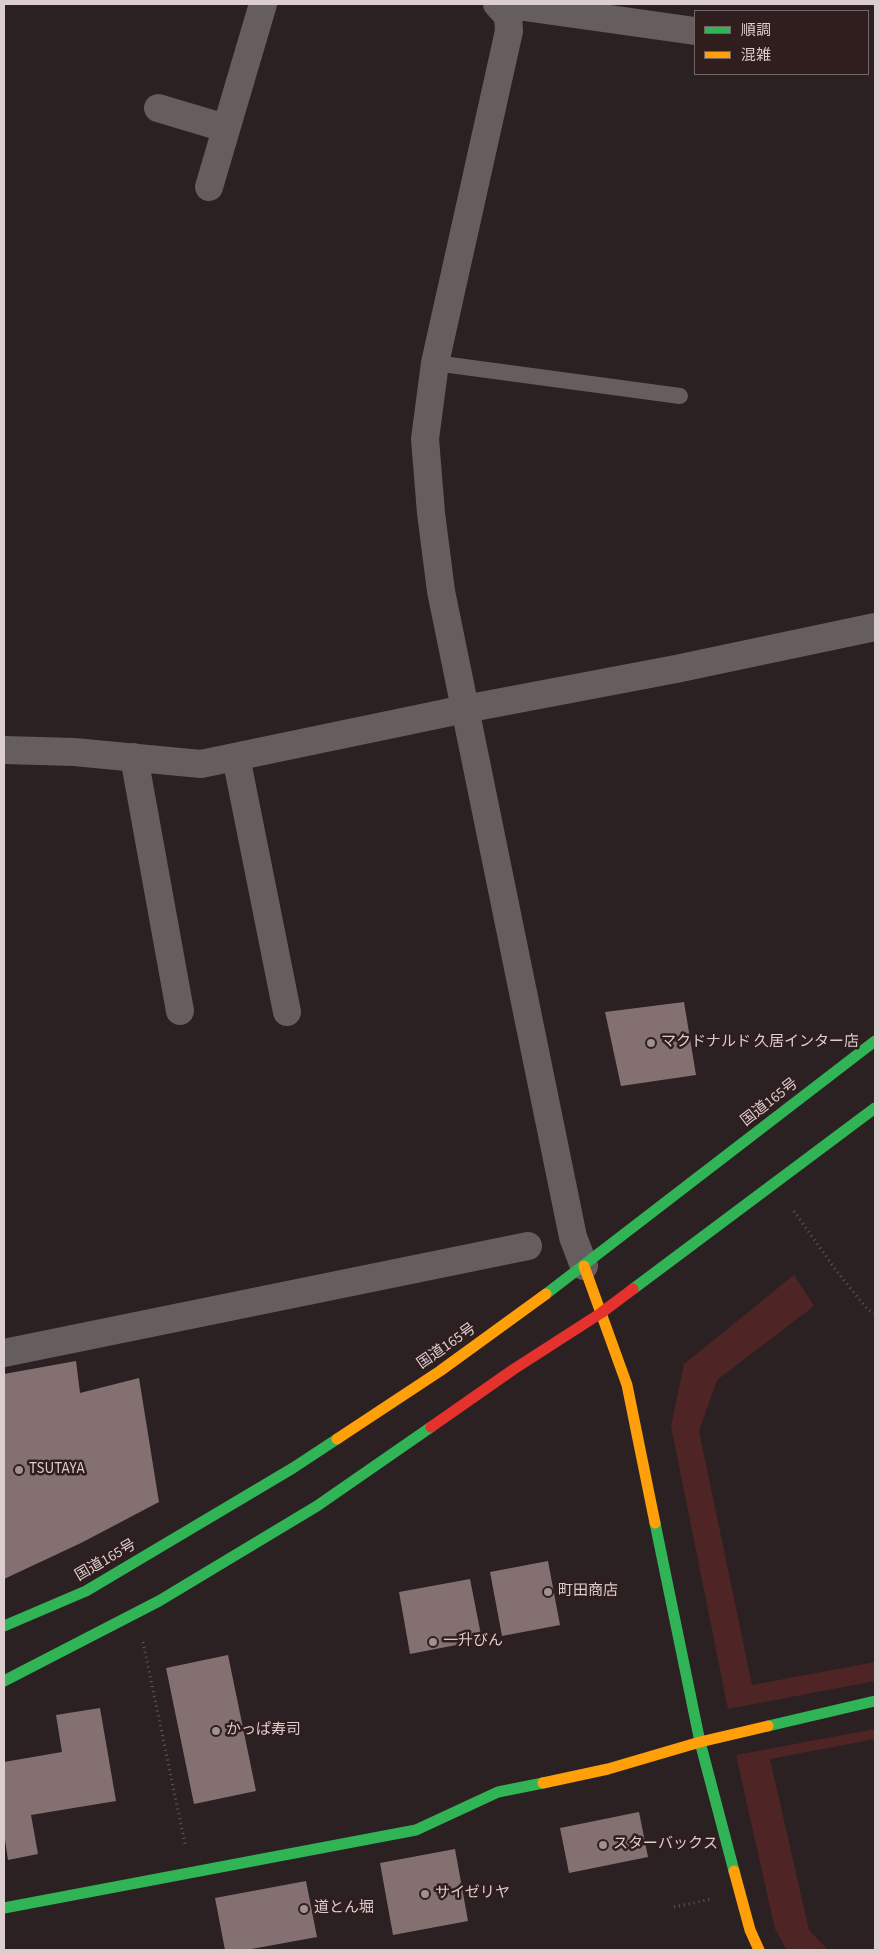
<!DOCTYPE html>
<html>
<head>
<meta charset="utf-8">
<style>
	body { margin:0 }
	#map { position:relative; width:879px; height:1954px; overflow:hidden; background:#2c2122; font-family:"Source Sans 3","Noto Sans JP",sans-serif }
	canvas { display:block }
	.frame { position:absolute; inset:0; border:5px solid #dccece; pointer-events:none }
	.legend { position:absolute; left:694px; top:10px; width:175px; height:65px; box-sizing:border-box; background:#301d1e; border:1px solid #756464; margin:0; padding:6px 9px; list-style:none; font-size:15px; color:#dccece }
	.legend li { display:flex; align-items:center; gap:10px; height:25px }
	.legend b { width:25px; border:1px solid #756464 }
</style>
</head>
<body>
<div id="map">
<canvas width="879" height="1954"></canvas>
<div class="frame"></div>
<ul class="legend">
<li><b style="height:6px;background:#30b455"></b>順調</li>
<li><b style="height:6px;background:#ff9f0a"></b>混雑</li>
</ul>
</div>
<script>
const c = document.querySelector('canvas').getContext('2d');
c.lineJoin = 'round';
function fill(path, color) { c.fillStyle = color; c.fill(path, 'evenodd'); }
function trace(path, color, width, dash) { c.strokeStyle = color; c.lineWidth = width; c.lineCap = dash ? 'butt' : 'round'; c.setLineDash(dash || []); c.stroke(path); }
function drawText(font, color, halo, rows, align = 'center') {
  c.font = font + ' "Source Sans 3","Noto Sans JP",sans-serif'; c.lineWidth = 5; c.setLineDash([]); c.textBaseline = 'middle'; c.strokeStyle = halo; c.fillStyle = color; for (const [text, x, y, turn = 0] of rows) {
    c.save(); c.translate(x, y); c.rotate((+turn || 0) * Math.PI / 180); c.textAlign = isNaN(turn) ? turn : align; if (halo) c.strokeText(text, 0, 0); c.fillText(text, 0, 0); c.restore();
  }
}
const green = new Path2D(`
	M794 1275 814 1306 717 1380 699 1431 752 1685 875 1662V1681L728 1709 671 1426 684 1364Z
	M875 1729V1739L770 1759 809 1930 828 1950H787L775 1929 736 1755Z`);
const building = new Path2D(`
	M684 1002 696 1075 621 1086 605 1012Z
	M76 1361 80 1393 139 1378 159 1502 81 1543 4 1579V1374Z
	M548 1561 560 1625 502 1636 490 1572Z
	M470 1579 482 1640 410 1654 399 1592Z
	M228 1655 256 1791 194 1804 166 1668Z
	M100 1708 116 1801 31 1815 38 1854 8 1860 4 1833V1762L62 1752 56 1715Z
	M639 1812 648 1857 569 1873 560 1828Z
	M455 1849 468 1921 393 1935 380 1863Z
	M306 1881 317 1937 246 1950H225L215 1898Z`);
const path = new Path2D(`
	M794 1211 835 1269 868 1310 875 1313
	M143 1642 185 1844
	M674 1907 712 1899`);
const lane = new Path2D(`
	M435 363 680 396`);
const street = new Path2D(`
	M497 4 508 16 509 31 435 363 425 439 431 513 441 591 573 1237 584 1266
	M503 10 517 6 695 31
	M158 108 225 128
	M209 187 263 4
	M4 750 74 752 201 764 465 709 676 669 875 627
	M134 757 180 1011
	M236 757 287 1012
	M4 1353 528 1246`);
const fast = new Path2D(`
	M633 1289 875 1108
	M546 1294 875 1041
	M655 1523 700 1742 734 1871
	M4 1626 86 1591 293 1468 337 1439
	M4 1681 159 1601 317 1506 431 1427
	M768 1726 875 1701
	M4 1908 416 1830 498 1792 543 1783`);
const slow = new Path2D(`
	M584 1266 627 1385 655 1523
	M337 1439 440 1371 546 1294
	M543 1783 608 1769 700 1742 768 1726
	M734 1871 750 1930 759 1950`);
const jam = new Path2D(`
	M431 1427 514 1369 601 1313 633 1289`);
const markers = [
	[651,1043,5,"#9e9192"],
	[19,1470,5,"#9e9192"],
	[548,1592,5,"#9e9192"],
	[433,1642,5,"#9e9192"],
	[216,1731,5,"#9e9192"],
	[603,1845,5,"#9e9192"],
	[425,1894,5,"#9e9192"],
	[304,1909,5,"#9e9192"]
];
const poiNames = [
	["マクドナルド 久居インター店",661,1043],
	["TSUTAYA",29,1470],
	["町田商店",558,1592],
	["一升びん",443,1642],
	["かっぱ寿司",226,1731],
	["スターバックス",613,1845],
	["サイゼリヤ",435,1894],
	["道とん堀",314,1909]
];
const streetNames = [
	["国道165号",770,1103,-38],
	["国道165号",447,1347,-35],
	["国道165号",106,1561,-30]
];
fill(green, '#4f2425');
fill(building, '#857071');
trace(path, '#605858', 3, [1, 4]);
trace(lane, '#665d5e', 16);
trace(street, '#665d5e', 28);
trace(fast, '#30b455', 11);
trace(slow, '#ff9f0a', 11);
trace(jam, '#e5322d', 11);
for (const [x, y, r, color] of markers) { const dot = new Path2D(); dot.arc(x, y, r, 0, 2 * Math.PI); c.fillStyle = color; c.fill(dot); trace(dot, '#301d1e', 2); }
drawText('15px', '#dccece', '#301d1e', poiNames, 'left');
drawText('15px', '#dccece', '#301d1e', streetNames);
</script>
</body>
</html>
